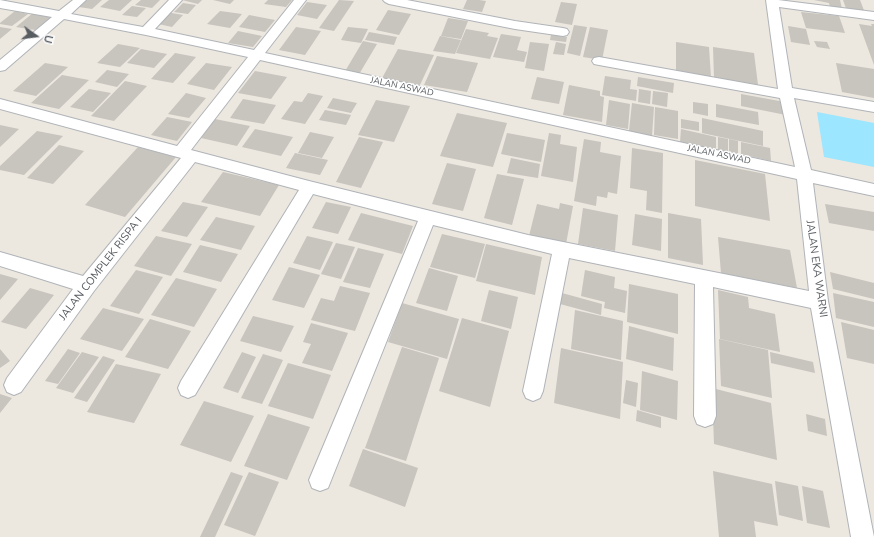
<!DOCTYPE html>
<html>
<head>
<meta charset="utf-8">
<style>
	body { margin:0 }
	#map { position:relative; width:874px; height:537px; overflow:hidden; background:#ece7df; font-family:"Nunito Sans",sans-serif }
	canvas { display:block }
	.north { position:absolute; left:16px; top:16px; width:40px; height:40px; -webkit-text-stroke:3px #fff; paint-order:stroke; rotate:104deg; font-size:11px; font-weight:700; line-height:16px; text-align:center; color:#585d61 }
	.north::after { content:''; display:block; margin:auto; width:14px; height:18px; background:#585d61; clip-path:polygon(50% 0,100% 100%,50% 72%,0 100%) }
</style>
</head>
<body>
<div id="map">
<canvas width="874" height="537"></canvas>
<div class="north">U</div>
</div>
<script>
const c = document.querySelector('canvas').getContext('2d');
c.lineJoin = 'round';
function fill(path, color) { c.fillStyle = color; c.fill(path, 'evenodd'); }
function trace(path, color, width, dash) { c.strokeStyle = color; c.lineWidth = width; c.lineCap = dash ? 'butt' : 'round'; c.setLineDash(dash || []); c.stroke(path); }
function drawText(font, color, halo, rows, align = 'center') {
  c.font = font + ' "Nunito Sans",sans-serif'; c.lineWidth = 3; c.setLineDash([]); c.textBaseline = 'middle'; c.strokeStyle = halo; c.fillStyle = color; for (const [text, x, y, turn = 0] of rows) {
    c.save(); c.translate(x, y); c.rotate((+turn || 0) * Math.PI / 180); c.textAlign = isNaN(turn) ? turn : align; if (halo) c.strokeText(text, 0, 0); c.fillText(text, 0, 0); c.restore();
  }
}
const water = new Path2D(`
	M817 112 874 123V167L824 157Z`);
const building = new Path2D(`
	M87 0H102L92 9 79 7Z
	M109 0H132L120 11 100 7Z
	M141 0H160L152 8 135 5Z
	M182 0H202L198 4Z
	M213 0H234L230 4Z
	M268 0H292L286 7 264 4Z
	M339 0 354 1 334 31 319 28Z
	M467 0H479L486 1 482 12 463 9Z
	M814 0H840L842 9 830 7 829 3Z
	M843 0H860L865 13 847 11Z
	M307 2 327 5 317 19 297 15Z
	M561 2 577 4 572 25 555 22Z
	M183 3 196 5 188 14 174 12Z
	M132 6 146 8 137 17 122 15Z
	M388 10 411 14 399 35 376 30Z
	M15 11 28 14 12 26 0 24V23Z
	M220 11 242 14 230 28 207 24Z
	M166 12 183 15 172 27 154 23Z
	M801 12 839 16 845 33 806 28Z
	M33 13 52 17 35 30 16 27Z
	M249 15 275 20 265 32 239 27Z
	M448 18 468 21 461 39 441 36Z
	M859 24 872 26 871 24H874V65Z
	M574 25 587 27 580 56 567 53Z
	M788 26 806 29 810 45 791 42Z
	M0 27 12 29 0 39Z
	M296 27 321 31 305 55 279 50Z
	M348 27 368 29 361 43 341 40Z
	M590 27 608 30 602 60 583 57Z
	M466 29 489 33 487 36 498 38 490 59 456 53Z
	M238 31 262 36 253 47 228 43Z
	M369 32 397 37 394 45 365 40Z
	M501 34 521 37 517 50 527 52 524 62 493 57Z
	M551 35 567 37 566 42 550 40Z
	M440 36 461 40 455 54 433 51Z
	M363 41 377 44 358 76 344 73Z
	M814 41 827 42 830 49 817 47Z
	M530 42 549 44 544 71 525 68Z
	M556 42 566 44 564 55 553 54Z
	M676 42 709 47 711 78 676 72Z
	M118 44 140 48 120 67 97 63Z
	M713 47 754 53 758 85 714 78Z
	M141 49 167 54 154 68 127 63Z
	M398 49 434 55 419 87 381 80Z
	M175 53 196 57 173 83 151 79Z
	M437 56 478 63 467 92 424 85Z
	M45 63 68 67 36 96 13 91Z
	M206 63 232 67 214 90 187 84Z
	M836 63 874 69V98L842 92Z
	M107 70 129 74 117 87 95 82Z
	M255 71 287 77 271 99 238 93Z
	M62 75 89 80 59 109 31 103Z
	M605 76 631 80 630 89 637 90 636 101 602 95Z
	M537 77 564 82 559 104 531 99Z
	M638 77 674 83 673 93 637 86Z
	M125 81 147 86 114 121 91 116Z
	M569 85 600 91V96L604 97 602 122 563 115Z
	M89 89 111 93 93 112 70 107Z
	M639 89 651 91 650 104 638 102Z
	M653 91 668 93 667 107 652 104Z
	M186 93 206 98 189 118 168 114Z
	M308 93 323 96 305 124 281 119 294 101 302 102Z
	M741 94 785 102 786 115 741 106Z
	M333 98 357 103 351 113 327 108Z
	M243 99 276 105 264 124 230 118Z
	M376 100 410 106 394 142 358 135Z
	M609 100 630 104 628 129 606 125Z
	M693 102 708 104V116L693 113Z
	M632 103 654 107 652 136 629 131Z
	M716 104 758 112 759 125 716 117Z
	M655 107 678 111V139L654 135Z
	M325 110 351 115 346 125 319 120Z
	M457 113 507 123 493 167 440 156Z
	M167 117 192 122 177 141 151 135Z
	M702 118 763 131V146L702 133Z
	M215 119 250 126 237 146 201 138Z
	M681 119 699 122V131L681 128Z
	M0 125 19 129 0 147Z
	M255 129 293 137 281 156 242 147Z
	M681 129 716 137V150L680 142Z
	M37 131 63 136 24 175 0 170V166Z
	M310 132 334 137 322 158 298 153Z
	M507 133 545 140 541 162 501 154Z
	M549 133 561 135 560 144 577 147 573 182 541 176Z
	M359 137 383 142 361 188 336 182Z
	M718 137 728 139V152L718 150Z
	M584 139 601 142 600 152 621 156 617 194 608 192 607 198 597 196 596 206 574 201Z
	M729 139 738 141V154L729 152Z
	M741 142 770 148 771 161 741 154Z
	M59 145 84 151 53 184 27 178Z
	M138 147 176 157 125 217 85 205Z
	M632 148 663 153 662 213 646 210 647 191 630 188Z
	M295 153 328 160 320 175 286 168Z
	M511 158 540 164 538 178 507 173Z
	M695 160 765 174 770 221 695 206Z
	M447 163 476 169 463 211 432 204Z
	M223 172 279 185 260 216 201 202Z
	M497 174 524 179 512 225 484 218Z
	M183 202 208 207 187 237 161 231Z
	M326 202 351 207 338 234 312 228Z
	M560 203 573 206 566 244 529 236 537 204 559 209Z
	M825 204 874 212V231L829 223Z
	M583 208 618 215 615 251 578 244Z
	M361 213 413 226 402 254 348 240Z
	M668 213 701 219 703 265 668 258Z
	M635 214 662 219 661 251 632 245Z
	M216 217 255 226 241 250 200 240Z
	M442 234 485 244 475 278 430 267Z
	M156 236 192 244 171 276 134 266Z
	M307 236 333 242 320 270 293 263Z
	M718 237 790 250 797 288 721 273Z
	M336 243 355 247 341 279 321 274Z
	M486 244 542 257 535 295 476 281Z
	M200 245 238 254 221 282 183 272Z
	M358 248 384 254 370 288 343 282Z
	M289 267 320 275 304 308 272 300Z
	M429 268 458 276 447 311 416 303Z
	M136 270 163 277 139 314 110 306Z
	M585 270 615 277 614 288 627 291 625 313 604 308 605 302 581 296Z
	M830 272 874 283V299L833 289Z
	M0 274 18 279 0 300Z
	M176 278 217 289 194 327 151 315Z
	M629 284 678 294V334L627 322Z
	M340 286 370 293 355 331 311 320 321 298 334 301Z
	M30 288 54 295 26 329 1 322Z
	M489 290 518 297 511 329 481 321Z
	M718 290 748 297 749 308 775 314 780 352 720 339Z
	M562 293 602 304 601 315 560 304Z
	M833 293 874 302V327L836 318Z
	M402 303 459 319 447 359 388 342Z
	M103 308 144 319 122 351 80 339Z
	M575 310 623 321 621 360 571 349Z
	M253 316 294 326 281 352 240 341Z
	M462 318 509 331 490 407 439 391Z
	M150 319 191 331 168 369 125 357Z
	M841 322 874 330V364L847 358Z
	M311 323 348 333 332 371 302 363 311 344 303 342Z
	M629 326 674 338 673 371 626 359Z
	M719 339 768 350 772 398 721 386Z
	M402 347 439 358 406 461 365 448Z
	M561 348 623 362 620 419 554 403Z
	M0 349 10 361 0 368Z
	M68 349 80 353 58 384 45 381Z
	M82 352 99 357 73 393 56 388Z
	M242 352 256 357 238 393 223 388Z
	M770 352 813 362 815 373 771 363Z
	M263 354 283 360 262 404 241 398Z
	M103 356 115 360 87 402 74 398Z
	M288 363 331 375 313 419 268 406Z
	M116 364 161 374 134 423 87 412Z
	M642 371 678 381 677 420 640 410Z
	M626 380 638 383 636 407 623 403Z
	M712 388 771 403 777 460 714 444Z
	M0 394 12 398 0 413Z
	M204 401 254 416 231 462 180 445Z
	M637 410 661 417V428L636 421Z
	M268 414 310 427 287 480 244 466Z
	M806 414 825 419 827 436 808 431Z
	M363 449 418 468 405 507 349 486Z
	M713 471 772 484 778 526 754 521 756 537H719Z
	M231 472 243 476 215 537H200Z
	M249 472 279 482 255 536 224 525Z
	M775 481 798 486 803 521 779 515Z
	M802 486 823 491 830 528 807 523Z`);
const minor = new Path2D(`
	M0 0 59 11 73 0H86L71 14 143 27 169 0H182L155 29 254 50 294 0H306L265 53 795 167 780 98 599 65 594 64 592 61 594 58 599 57 778 89 766 0H778L874 12V20L779 7 792 88 874 102V112L794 98 811 170 874 184V196L813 183 828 301 874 537H851L811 308 713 287 716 416 713 424 705 427 697 424 694 416 695 284 569 258 543 391 540 398 533 401 526 398 523 391 552 254 433 225 328 488 320 491 312 488 309 480 418 221 313 194 195 395 188 398 181 395 178 388 181 381 299 190 195 162 94 291 21 392 14 395 7 392 4 385 7 378 73 289 0 266V252L83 276 181 158 0 109V99L177 146 248 57 146 35 64 19 5 70 0 71V60L52 17 0 8ZM260 60 797 179 809 291 528 235 309 181 191 150Z
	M383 0H407L515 21 563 28 567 29 569 32 567 35 563 36 515 29 389 4 385 2Z`);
const farStreetnames = [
	["JALAN ASWAD",402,87,12],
	["JALAN ASWAD",719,155,12]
];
const streetNames = [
	["JALAN COMPLEK RISPA I",101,269,-52],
	["JALAN EKA WARNI",816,269,82]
];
fill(water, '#9ce6ff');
fill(building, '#c8c4be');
trace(minor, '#b0b4b8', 2);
fill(minor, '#fff');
drawText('9px', '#585d61', '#fff', farStreetnames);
drawText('11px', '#585d61', '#fff', streetNames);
</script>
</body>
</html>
